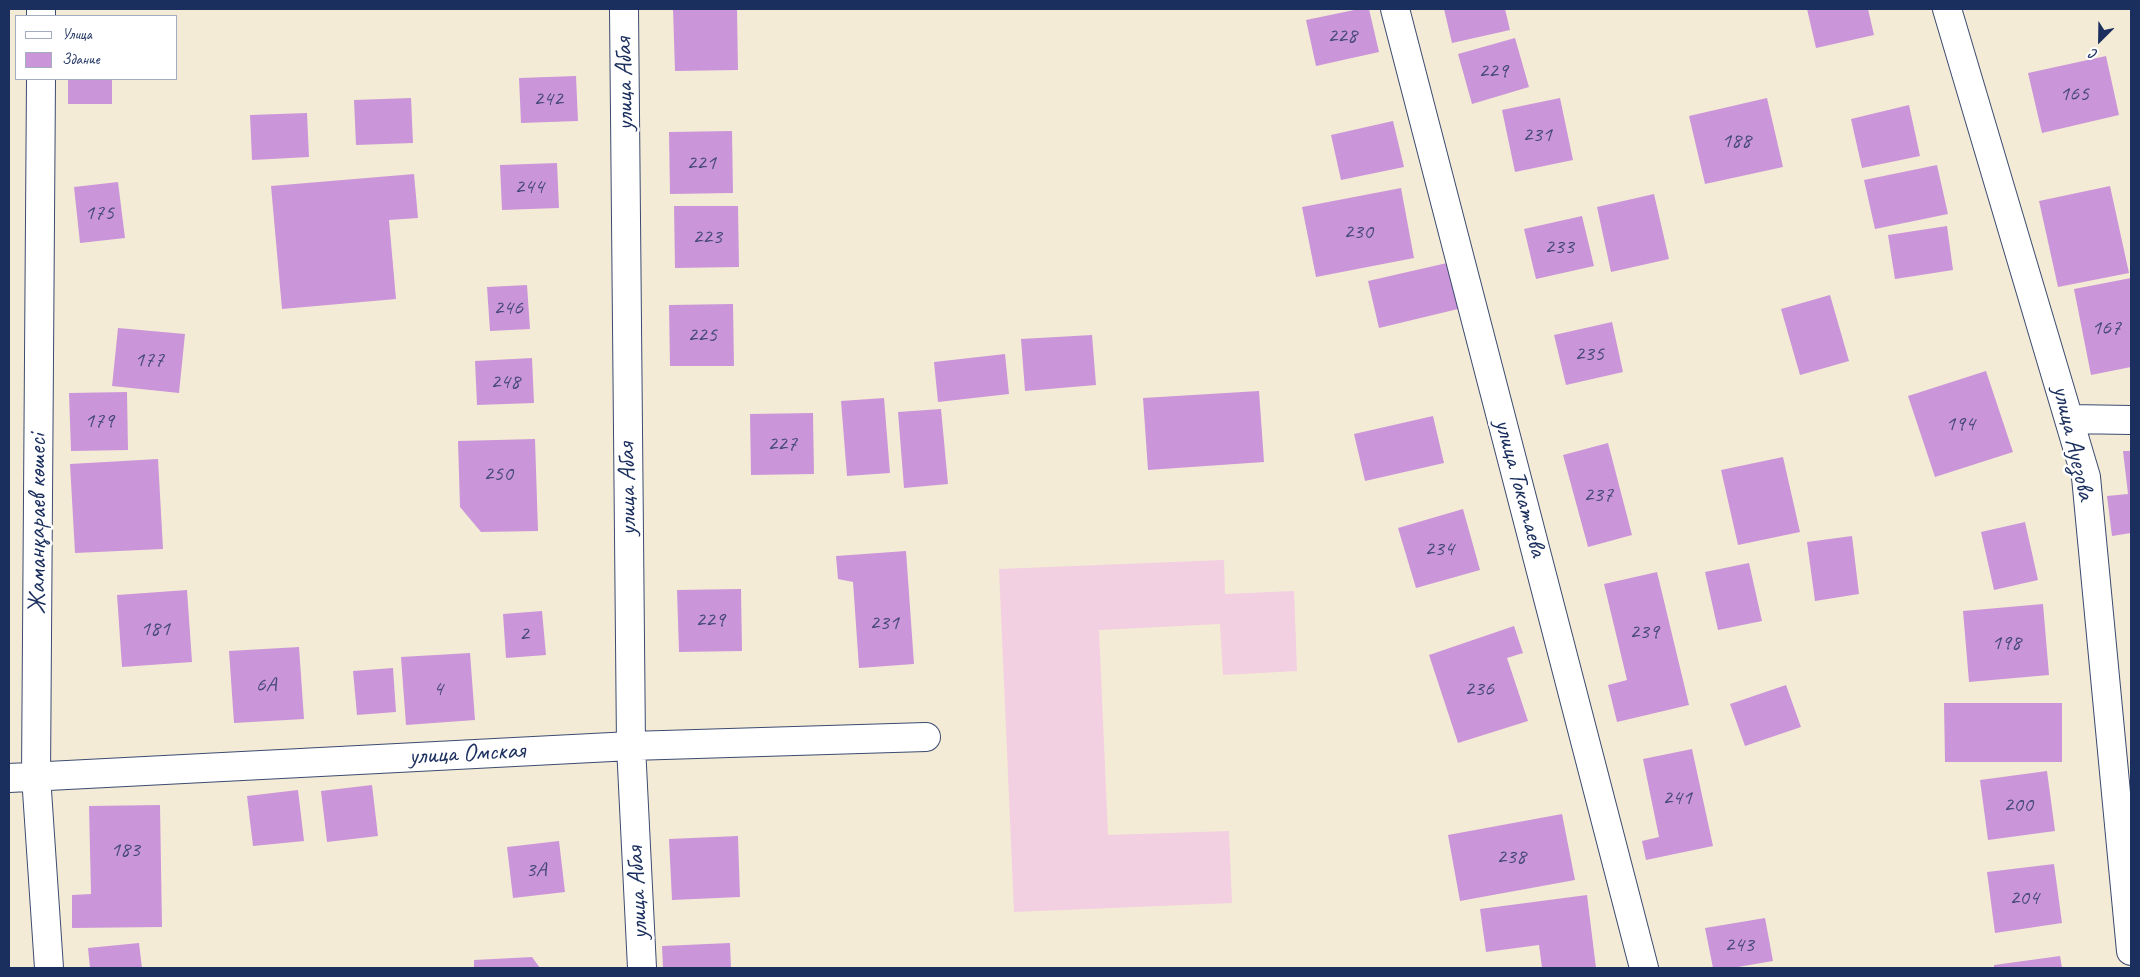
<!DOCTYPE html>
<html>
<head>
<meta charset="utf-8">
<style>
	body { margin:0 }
	#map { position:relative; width:2140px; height:977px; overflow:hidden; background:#f4ebd6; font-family:Caveat,sans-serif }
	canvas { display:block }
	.frame { position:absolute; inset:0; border:10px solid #1b2f5e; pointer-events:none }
	.legend { position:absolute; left:15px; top:15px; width:162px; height:65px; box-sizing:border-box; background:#fff; border:1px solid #a4acbf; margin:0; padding:6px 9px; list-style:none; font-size:15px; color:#1b2f5e }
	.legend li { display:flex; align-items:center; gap:10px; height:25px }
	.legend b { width:25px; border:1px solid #a4acbf }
	.north { position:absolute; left:2075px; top:15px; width:50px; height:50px; -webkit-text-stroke:4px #fff; paint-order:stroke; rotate:203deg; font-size:14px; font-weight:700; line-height:20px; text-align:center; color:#1b2f5e }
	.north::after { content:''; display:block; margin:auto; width:18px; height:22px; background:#1b2f5e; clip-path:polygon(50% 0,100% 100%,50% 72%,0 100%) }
</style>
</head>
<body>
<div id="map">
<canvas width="2140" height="977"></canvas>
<div class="frame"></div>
<ul class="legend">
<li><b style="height:6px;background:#fff"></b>Улица</li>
<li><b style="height:14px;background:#ca96d9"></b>Здание</li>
</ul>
<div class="north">С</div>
</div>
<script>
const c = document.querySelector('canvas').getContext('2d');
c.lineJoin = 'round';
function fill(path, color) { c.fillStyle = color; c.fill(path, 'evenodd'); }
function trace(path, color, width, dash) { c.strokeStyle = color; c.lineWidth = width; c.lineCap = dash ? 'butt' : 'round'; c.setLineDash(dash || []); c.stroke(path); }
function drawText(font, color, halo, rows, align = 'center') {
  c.font = font + ' Caveat,sans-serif'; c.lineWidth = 5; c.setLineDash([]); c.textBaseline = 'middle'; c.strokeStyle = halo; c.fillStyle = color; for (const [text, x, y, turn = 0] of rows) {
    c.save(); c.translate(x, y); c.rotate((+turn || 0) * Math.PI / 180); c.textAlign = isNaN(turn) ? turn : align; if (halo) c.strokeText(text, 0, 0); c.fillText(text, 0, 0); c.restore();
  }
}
const built = new Path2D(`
	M1224 560 1225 594 1294 591 1297 671 1223 675 1220 624 1099 630 1108 835 1229 831 1232 903 1014 912 999 569Z`);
const building = new Path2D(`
	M673 9H737L738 70 675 71Z
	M1359 9H1369L1379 52 1316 66 1306 20Z
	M1444 9H1505L1510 30 1452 43Z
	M1807 9H1868L1874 35 1816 48Z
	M1515 38 1529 87 1472 104 1458 54Z
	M2106 56 2119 115 2042 133 2028 73Z
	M576 76 578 121 521 123 519 78Z
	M68 79H112V104H68Z
	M411 98 413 143 356 145 354 100Z
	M1560 98 1573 160 1515 172 1502 110Z
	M1767 98 1783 167 1705 184 1689 116Z
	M1909 105 1920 156 1862 168 1851 119Z
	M307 113 309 157 252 160 250 115Z
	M1393 121 1404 167 1341 180 1331 135Z
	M732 131 733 193 670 194 669 132Z
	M557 163 559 208 502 210 500 165Z
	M1937 165 1948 214 1875 229 1864 180Z
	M414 174 418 218 389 220 396 299 282 309 271 186Z
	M118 182 125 238 80 243 74 187Z
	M2110 186 2129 273 2058 287 2039 201Z
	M1401 188 1414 258 1316 277 1302 207Z
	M1654 194 1669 259 1611 272 1597 207Z
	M674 206H738L739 267 675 268Z
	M1582 216 1594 266 1536 279 1524 229Z
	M1947 226 1953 270 1895 279 1888 235Z
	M1447 263 1458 309 1379 328 1368 281Z
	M2131 278V367L2091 375 2074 289Z
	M527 285 530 329 490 331 487 287Z
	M1830 295 1849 361 1800 375 1781 309Z
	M733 304 734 366H670L669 305Z
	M1612 322 1623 372 1566 385 1554 335Z
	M118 328 185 334 179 393 112 386Z
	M1092 335 1096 385 1025 391 1021 339Z
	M1005 354 1009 394 938 402 934 362Z
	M532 358 534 403 477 405 475 361Z
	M1986 371 2013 452 1935 477 1908 396Z
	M1259 391 1264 462 1148 470 1143 398Z
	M127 392 128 450 71 451 69 393Z
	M884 398 890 473 847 476 841 401Z
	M941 409 948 484 904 488 898 412Z
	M813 413 814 474 751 475 750 414Z
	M1433 416 1444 463 1365 481 1354 434Z
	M535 439 538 531 481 532 460 507 458 441Z
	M1608 443 1632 535 1588 547 1563 455Z
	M2123 451H2131V533L2112 536 2107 496 2128 494Z
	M1783 457 1800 532 1738 545 1721 470Z
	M158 459 163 549 75 553 70 464Z
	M1463 509 1480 570 1416 588 1398 528Z
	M2025 522 2038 580 1994 590 1981 532Z
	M1852 536 1859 594 1815 601 1807 542Z
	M906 551 914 664 859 668 853 582 838 579 836 556Z
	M1749 563 1762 621 1718 630 1705 572Z
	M1657 572 1689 705 1617 722 1608 685 1627 680 1604 584Z
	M741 589 742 651 679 652 677 590Z
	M187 590 192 662 122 667 117 595Z
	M2043 604 2049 675 1969 682 1963 611Z
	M542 611 546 655 506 658 503 614Z
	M1514 626 1523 653 1507 658 1528 721 1458 743 1429 655Z
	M299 647 304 719 234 723 229 651Z
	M470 653 475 720 406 725 401 657Z
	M393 668 396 712 357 715 353 671Z
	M1786 685 1801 727 1745 746 1730 704Z
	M1944 703H2062V762H1945Z
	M1692 749 1713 846 1646 860 1642 841 1659 837 1643 759Z
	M2047 771 2055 831 1988 840 1980 780Z
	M372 785 378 836 327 842 321 791Z
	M298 790 304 841 253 846 247 796Z
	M160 805 162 927 72 928V895L91 894 89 806Z
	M1562 814 1575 880 1460 901 1448 835Z
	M738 836 740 897 672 900 669 839Z
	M559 841 565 892 513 898 507 847Z
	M2054 864 2062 923 1995 933 1987 872Z
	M1587 895 1596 968H1542L1539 945 1486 952 1480 909Z
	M1765 918 1773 961 1732 968H1713L1705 928Z
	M139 943 142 968H90L88 948Z
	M730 943 731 968H663L662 946Z
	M2060 956 2062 968H1994V965Z
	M532 957 540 968H474V960Z`);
const minor = new Path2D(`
	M624 9 631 746 642 968
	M1395 9 1644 968
	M1947 9 2086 477 2131 951
	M41 16V9
	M41 79 36 776 49 968
	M2070 419 2131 420
	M9 778 631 746 926 737`);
const numberNames = [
	["228",1342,36],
	["229",1493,71],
	["165",2074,94],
	["242",548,99],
	["231",1537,135],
	["188",1736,141],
	["221",701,163],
	["244",529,187],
	["175",99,213],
	["230",1358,232],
	["223",707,237],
	["233",1559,247],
	["246",508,308],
	["167",2106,328],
	["225",702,335],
	["235",1589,354],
	["177",149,360],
	["248",505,382],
	["179",99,421],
	["194",1960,424],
	["227",782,444],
	["250",498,474],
	["237",1598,495],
	["234",1439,549],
	["229",710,620],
	["231",884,623],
	["181",155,629],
	["239",1644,632],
	["2",524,634],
	["198",2006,643],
	["6А",266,685],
	["4",438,689],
	["236",1479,689],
	["241",1677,798],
	["200",2018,805],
	["183",125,850],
	["238",1511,857],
	["3А",536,870],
	["204",2024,898],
	["243",1739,945]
];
const streetNames = [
	["улица Абая",625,84,-91],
	["улица Ауезова",2073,443,77],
	["улица Токатаева",1520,488,75],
	["улица Абая",628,489,-91],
	["Жаманқараев көшесі",38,524,-90],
	["улица Омская",467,754,-3],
	["улица Абая",638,893,-93]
];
fill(built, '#f2cfe1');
fill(building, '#ca96d9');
trace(minor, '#3c4b70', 30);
trace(minor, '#fff', 28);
drawText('22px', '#47497d', null, numberNames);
drawText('25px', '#1b2f5e', '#fff', streetNames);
</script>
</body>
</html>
